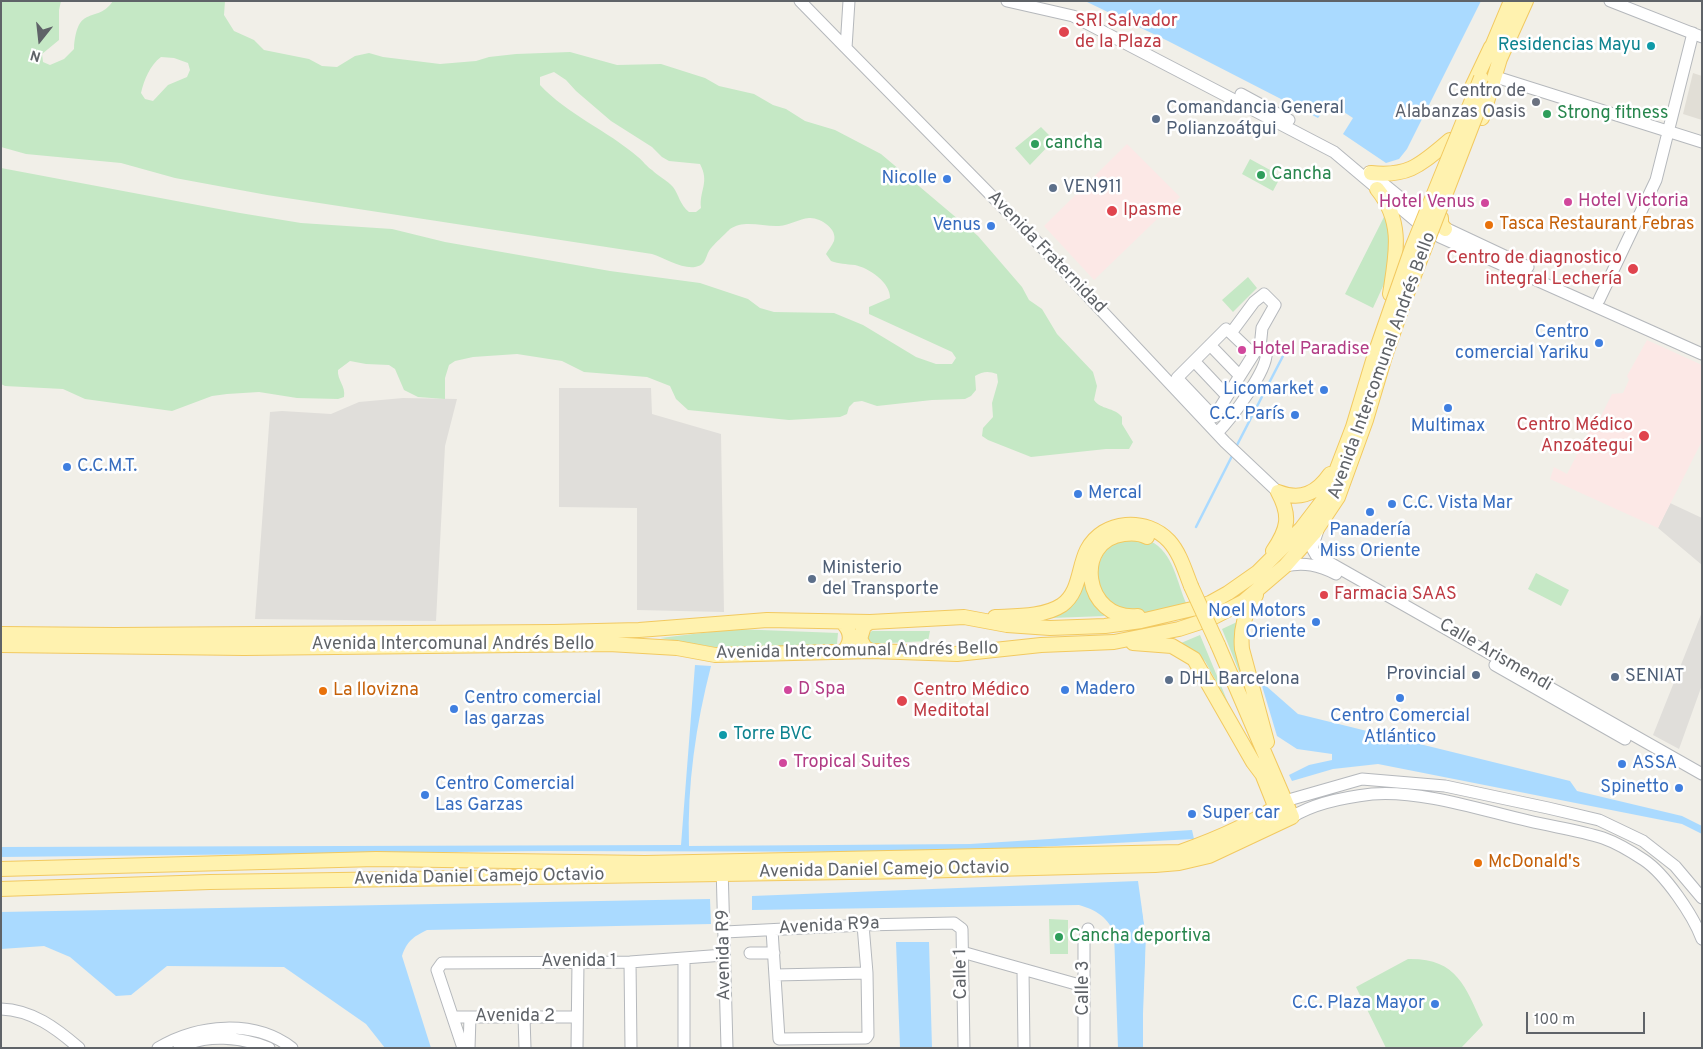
<!DOCTYPE html>
<html>
<head>
<meta charset="utf-8">
<style>
	body { margin:0 }
	#map { position:relative; width:1703px; height:1049px; overflow:hidden; background:#f1efe8; font-family:Overpass,sans-serif }
	canvas { display:block }
	.frame { position:absolute; inset:0; border:2px solid #5f6368; pointer-events:none }
	.north { position:absolute; left:15px; top:15px; width:50px; height:50px; -webkit-text-stroke:4px #fff; paint-order:stroke; rotate:196deg; font-size:14px; font-weight:700; line-height:20px; text-align:center; color:#5f6368 }
	.north::after { content:''; display:block; margin:auto; width:18px; height:22px; background:#5f6368; clip-path:polygon(50% 0,100% 100%,50% 72%,0 100%) }
	.scale { position:absolute; left:1526px; top:1012px; width:119px; height:22px; box-sizing:border-box; border:2px solid #5f6368; border-top:0; padding-left:6px; font-size:15px; line-height:18px; white-space:nowrap; color:#5f6368; -webkit-text-stroke:4px #fff; paint-order:stroke }
</style>
</head>
<body>
<div id="map">
<canvas width="1703" height="1049"></canvas>
<div class="frame"></div>
<div class="north">N</div>
<div class="scale">100 m</div>
</div>
<script>
const c = document.querySelector('canvas').getContext('2d');
c.lineJoin = 'round';
function fill(path, color) { c.fillStyle = color; c.fill(path, 'evenodd'); }
function trace(path, color, width, dash) { c.strokeStyle = color; c.lineWidth = width; c.lineCap = dash ? 'butt' : 'round'; c.setLineDash(dash || []); c.stroke(path); }
function drawText(font, color, halo, rows, align = 'center') {
  c.font = font + ' Overpass,sans-serif'; c.lineWidth = 5; c.setLineDash([]); c.textBaseline = 'middle'; c.strokeStyle = halo; c.fillStyle = color; for (const [text, x, y, turn = 0] of rows) {
    c.save(); c.translate(x, y); c.rotate((+turn || 0) * Math.PI / 180); c.textAlign = isNaN(turn) ? turn : align; if (halo) c.strokeText(text, 0, 0); c.fillText(text, 0, 0); c.restore();
  }
}
const industrial = new Path2D(`
	M559 388H651L652 414 721 434 724 612 637 610V508L559 507Z
	M403 398 457 399 445 446 436 621 255 619 270 412 282 411 331 414 359 402Z
	M1670 503 1702 518V565L1658 528Z
	M1702 612V685L1679 749 1653 735Z`);
const education = new Path2D(`
	M1693 73 1702 76V120L1683 114Z`);
const medical = new Path2D(`
	M1127 144 1180 197 1094 280 1044 226Z
	M1647 340 1702 365V441L1658 528 1550 479 1554 467 1567 474 1590 429 1594 430 1612 394 1623 393 1629 380 1627 376Z`);
const green = new Path2D(`
	M1 1H61L59 10V40L42 54 43 62 50 65 64 59 74 49C77 2 97 25 113 1H225L224 15 234 31 254 40 264 50 309 59 322 66 337 67 355 56 369 53 383 57 440 64 476 61 489 57 516 54 570 52 617 65 661 64 705 78 719 86 754 94 773 105 786 109 805 121 835 130 881 154 978 236 1022 287 1029 300 1042 309 1057 334 1093 372 1097 386 1094 400C1101 410 1114 407 1122 417V424L1133 442 1129 449H1106L1031 457 988 440 982 436 983 428 993 417 992 403 998 382 997 374C989 371 983 371 975 376L976 390 971 396 965 399 932 400 877 406 862 401 854 402 849 407 847 414 840 417 789 420 688 410 676 399 670 386 647 377 584 372 562 361 517 354 473 357 455 361 449 365 445 378V399L418 397 404 390 395 369 389 365 366 364 350 361 338 370C337 380 346 386 344 397L338 399 297 398 259 392 227 394 212 396 172 411 85 399 63 389 5 386 1 384V168L240 213 301 223 392 229 445 242 610 271 700 283 748 299 760 308 774 312 834 313 863 325 916 357 936 364H952L956 358 952 352 869 314V307L890 298C891 283 869 268 855 265 846 264 839 264 831 261L826 254C828 250 832 246 834 241 838 229 820 217 809 218 799 219 790 225 779 226 764 227 744 219 730 229 727 232 711 247 709 251 705 258 706 265 695 267 682 269 664 258 652 254L267 195 175 178 121 163 26 154 1 147ZM161 57 174 58 188 63 190 70 187 77 168 85 153 101 145 99 141 93C144 80 150 65 161 57ZM554 72 566 80 576 91 611 121 652 147 662 157 669 161 700 164C710 183 699 190 701 208L696 212H689C680 205 679 195 673 187 667 180 658 176 652 170 647 167 643 161 638 157 607 130 568 115 540 85V77Z
	M1041 127 1054 140 1030 165 1015 148Z
	M1250 159 1281 176 1273 191 1242 174Z
	M1387 211 1395 233 1390 271 1373 308 1345 294Z
	M1248 277 1257 288 1233 312 1222 300Z
	M1123 537C1131 538 1143 538 1150 541 1174 552 1177 584 1187 605 1170 609 1149 615 1130 612 1089 606 1087 553 1123 537Z
	M1536 573 1569 590 1561 606 1528 589Z
	M1085 580 1093 600 1105 616 1052 618 1075 601Z
	M1237 622 1253 706 1222 629Z
	M735 629 838 633 837 644 730 650 660 638Z
	M872 631H930L928 641 869 644 865 636Z
	M1200 635 1229 705 1205 661 1181 643Z
	M1049 919 1068 920V954H1050Z
	M1408 959C1457 958 1465 986 1483 1025L1461 1048H1386L1356 987Z`);
const water = new Path2D(`
	M1085 1H1481L1407 149 1399 159 1386 163 1343 134 1353 118 1330 103 1318 118 1168 41Z
	M695 665 711 666C696 724 687 785 689 846L970 844 1192 830 1194 839 938 852 545 851 1 857V847L681 845Z
	M1265 685 1298 714 1570 781 1577 791 1682 816 1702 826V834L1682 824 1378 764 1333 769 1292 781 1289 775 1309 765 1332 760V754L1297 749 1277 736 1262 686Z
	M1138 881 1146 938 1143 1048H1118L1114 932C1106 916 1096 910 1079 905L752 910V896Z
	M710 899 711 924 427 930C413 937 407 941 402 956L431 1048H385L366 1024 284 967 167 966 131 995 116 996 70 957 44 946 1 949V912Z
	M896 942H929L932 1048H900Z`);
const pier = new Path2D(`
	M1142 906H1145L1148 938 1146 1048H1143V1013L1146 938Z`);
const stream = new Path2D(`
	M1236 447 1284 354
	M1196 527 1233 454`);
const minor = new Path2D(`
	M800 1 846 48
	M849 1 846 48 1039 244 1225 442 1278 492
	M1007 1 1073 16 1334 152 1417 222 1440 237 1702 354
	M1610 1 1702 37
	M1496 77 1702 142
	M1241 94 1289 120
	M1369 172 1428 220 1528 267
	M1599 300 1656 180 1693 33
	M1231 333 1253 354
	M1210 345 1240 376
	M1194 361 1227 396
	M1217 433C1230 420 1270 368 1266 351L1260 348 1255 352 1214 417 1177 378 1226 329 1231 333 1254 302 1264 294 1275 305 1262 328 1260 348
	M1318 530 1312 548 1316 555 1702 774
	M1285 566C1304 562 1319 565 1336 574
	M1495 665 1625 739
	M1285 801 1362 779 1445 786 1548 808 1599 820 1643 841 1675 866 1702 898
	M1292 817C1314 803 1346 797 1372 794 1422 790 1481 810 1529 821 1554 827 1579 830 1603 838 1617 843 1632 852 1644 860 1665 874 1693 915 1702 939
	M722 866 727 1048
	M772 930 779 1039 866 1038 868 1035 867 973 863 925
	M725 932 863 925 954 923 962 929 964 1048
	M962 952 1083 986
	M750 953H774
	M684 959V1048
	M630 962 631 1048
	M1023 970 1024 1048
	M775 975 867 973
	M1 1009C32 1010 56 1028 79 1048
	M453 1017H577
	M524 1017 525 1048
	M158 1048C198 1024 254 1019 292 1048
	M179 1048C206 1033 241 1037 269 1048
	M463 1048 437 970 442 963 630 962 724 955
	M469 1048 470 1017
	M577 1048 578 962
	M1084 1048V941L1088 929`);
const major = new Path2D(`
	M1488 56 1511 1
	M1499 61 1526 1
	M1472 87 1491 47
	M1482 118 1502 52
	M1371 173C1410 177 1421 164 1450 140
	M1377 189C1404 222 1396 255 1390 294
	M1441 218V224L1445 229
	M1278 492C1301 501 1317 493 1330 474
	M1273 551C1288 529 1291 516 1278 492
	M1256 595C1245 613 1240 629 1242 649L1267 742
	M1138 616C1083 622 1073 540 1124 534 1132 533 1140 533 1147 537
	M995 617C1016 616 1044 617 1062 605 1080 592 1078 568 1087 550 1103 519 1147 517 1169 541 1180 553 1185 571 1191 586
	M870 622 864 626 860 639 865 648 872 651
	M1 634 115 635 554 632 639 630 767 620 870 622 964 617 1007 625 1050 628 1105 626 1141 621 1192 609 1210 603 1228 593 1258 572 1301 529 1327 495 1353 427 1375 354
	M1133 643 1172 646 1194 659 1253 762 1262 774
	M1 645 244 648 609 644 677 648 715 655 872 651 957 654 1041 645 1114 642 1179 629 1210 619 1243 602 1285 566 1314 533 1338 497 1366 420 1385 356
	M843 652C852 643 852 632 843 623
	M1259 766 1279 816
	M1 869 376 859 645 863 1180 852C1217 839 1253 824 1285 801
	M1 889 210 882 913 871 1155 865 1179 863 1209 856 1292 817 1218 645`);
const majorBridge = new Path2D(`
	M1375 354 1412 248 1481 78
	M1385 356 1406 296 1481 102
	M1191 586 1218 645`);
const markers = [
	[1064,32,6,"#e0444e"],
	[1651,46,5,"#0f9aa8"],
	[1536,102,5,"#6b7280"],
	[1547,114,5,"#2e9e5b"],
	[1156,119,5,"#5c6f8a"],
	[1035,144,5,"#2e9e5b"],
	[1261,175,5,"#2e9e5b"],
	[947,179,5,"#3f7fe0"],
	[1053,188,5,"#5c6f8a"],
	[1568,202,5,"#d1479c"],
	[1485,203,5,"#d1479c"],
	[1112,211,6,"#e0444e"],
	[1489,225,5,"#e8710a"],
	[991,226,5,"#3f7fe0"],
	[1633,269,6,"#e0444e"],
	[1599,343,5,"#3f7fe0"],
	[1242,350,5,"#d1479c"],
	[1324,390,5,"#3f7fe0"],
	[1448,408,5,"#3f7fe0"],
	[1295,415,5,"#3f7fe0"],
	[1644,436,6,"#e0444e"],
	[67,467,5,"#3f7fe0"],
	[1078,494,5,"#3f7fe0"],
	[1392,504,5,"#3f7fe0"],
	[1370,512,5,"#3f7fe0"],
	[812,579,5,"#5c6f8a"],
	[1324,595,5,"#e0444e"],
	[1316,622,5,"#3f7fe0"],
	[1476,675,5,"#5c6f8a"],
	[1615,677,5,"#5c6f8a"],
	[1169,680,5,"#5c6f8a"],
	[788,690,5,"#d1479c"],
	[1065,690,5,"#3f7fe0"],
	[323,691,5,"#e8710a"],
	[1400,698,5,"#3f7fe0"],
	[902,701,6,"#e0444e"],
	[454,709,5,"#3f7fe0"],
	[723,735,5,"#0f9aa8"],
	[783,763,5,"#d1479c"],
	[1622,764,5,"#3f7fe0"],
	[1679,788,5,"#3f7fe0"],
	[425,795,5,"#3f7fe0"],
	[1192,814,5,"#3f7fe0"],
	[1478,863,5,"#e8710a"],
	[1059,937,5,"#2e9e5b"],
	[1435,1004,5,"#3f7fe0"]
];
const healthNames = [
	["SRI Salvador",1075,22],
	["de la Plaza",1075,43],
	["Ipasme",1123,211],
	["Centro de diagnostico",1622,259,"right"],
	["integral Lechería",1622,280,"right"],
	["Centro Médico",1633,426,"right"],
	["Anzoátegui",1633,447,"right"],
	["Farmacia SAAS",1334,595],
	["Centro Médico",913,691],
	["Meditotal",913,712]
];
const cultureNames = [
	["Residencias Mayu",1641,46],
	["Torre BVC",733,735,"left"]
];
const worshipNames = [
	["Centro de",1526,92],
	["Alabanzas Oasis",1526,113]
];
const serviceNames = [
	["Comandancia General",1166,109],
	["Polianzoátgui",1166,130],
	["VEN911",1063,188],
	["Ministerio",822,569],
	["del Transporte",822,590],
	["Provincial",1466,675,"right"],
	["SENIAT",1625,677],
	["DHL Barcelona",1179,680]
];
const leisureNames = [
	["Strong fitness",1557,114],
	["cancha",1045,144],
	["Cancha",1271,175],
	["Cancha deportiva",1069,937]
];
const shopNames = [
	["Nicolle",937,179],
	["Venus",981,226],
	["Centro",1589,333],
	["comercial Yariku",1589,354],
	["Licomarket",1314,390],
	["C.C. París",1285,415],
	["Multimax",1448,427,"center"],
	["C.C.M.T.",77,467,"left"],
	["Mercal",1088,494,"left"],
	["C.C. Vista Mar",1402,504,"left"],
	["Panadería",1370,531,"center"],
	["Miss Oriente",1370,552,"center"],
	["Noel Motors",1306,612],
	["Oriente",1306,633],
	["Madero",1075,690,"left"],
	["Centro comercial",464,699,"left"],
	["las garzas",464,720,"left"],
	["Centro Comercial",1400,717,"center"],
	["Atlántico",1400,738,"center"],
	["ASSA",1632,764,"left"],
	["Centro Comercial",435,785,"left"],
	["Las Garzas",435,806,"left"],
	["Spinetto",1669,788],
	["Super car",1202,814,"left"],
	["C.C. Plaza Mayor",1425,1004]
];
const hotelNames = [
	["Hotel Victoria",1578,202],
	["Hotel Venus",1475,203,"right"],
	["Hotel Paradise",1252,350],
	["D Spa",798,690],
	["Tropical Suites",793,763]
];
const foodNames = [
	["Tasca Restaurant Febras",1499,225],
	["La llovizna",333,691],
	["McDonald's",1488,863]
];
const streetNames = [
	["Avenida Fraternidad",1046,253,46],
	["Avenida Intercomunal Andrés Bello",1383,366,-70],
	["Avenida Intercomunal Andrés Bello",453,645],
	["Avenida Intercomunal Andrés Bello",857,652,-1],
	["Calle Arismendi",1495,656,30],
	["Avenida Daniel Camejo Octavio",884,871,-1],
	["Avenida Daniel Camejo Octavio",479,878,-1],
	["Avenida R9a",829,927,-3],
	["Avenida R9",725,955,-91],
	["Avenida 1",579,962],
	["Calle 1",962,974,-91],
	["Calle 3",1084,988,-90],
	["Avenida 2",515,1017]
];
fill(industrial, '#e0deda');
fill(education, '#e1ded6');
fill(medical, '#fce8e6');
fill(green, '#c5e8c5');
fill(water, '#aadaff');
fill(pier, '#f1efe8');
trace(stream, '#aadaff', 2.5);
trace(minor, '#b5b8bc', 13);
trace(major, '#f2c960', 16);
trace(minor, '#fff', 11);
trace(major, '#fff2af', 14);
trace(majorBridge, '#f2c960', 16, []);
trace(majorBridge, '#fff2af', 14);
for (const [x, y, r, color] of markers) { const dot = new Path2D(); dot.arc(x, y, r, 0, 2 * Math.PI); c.fillStyle = color; c.fill(dot); trace(dot, '#fff', 2); }
drawText('18px', '#be3a42', '#fff', healthNames, 'left');
drawText('18px', '#0d838f', '#fff', cultureNames, 'right');
drawText('18px', '#5b616d', '#fff', worshipNames, 'right');
drawText('18px', '#4e5e75', '#fff', serviceNames, 'left');
drawText('18px', '#27864d', '#fff', leisureNames, 'left');
drawText('18px', '#366cbe', '#fff', shopNames, 'right');
drawText('18px', '#b23c85', '#fff', hotelNames, 'left');
drawText('18px', '#c56008', '#fff', foodNames, 'left');
drawText('18px', '#5f6368', '#fff', streetNames);
</script>
</body>
</html>
